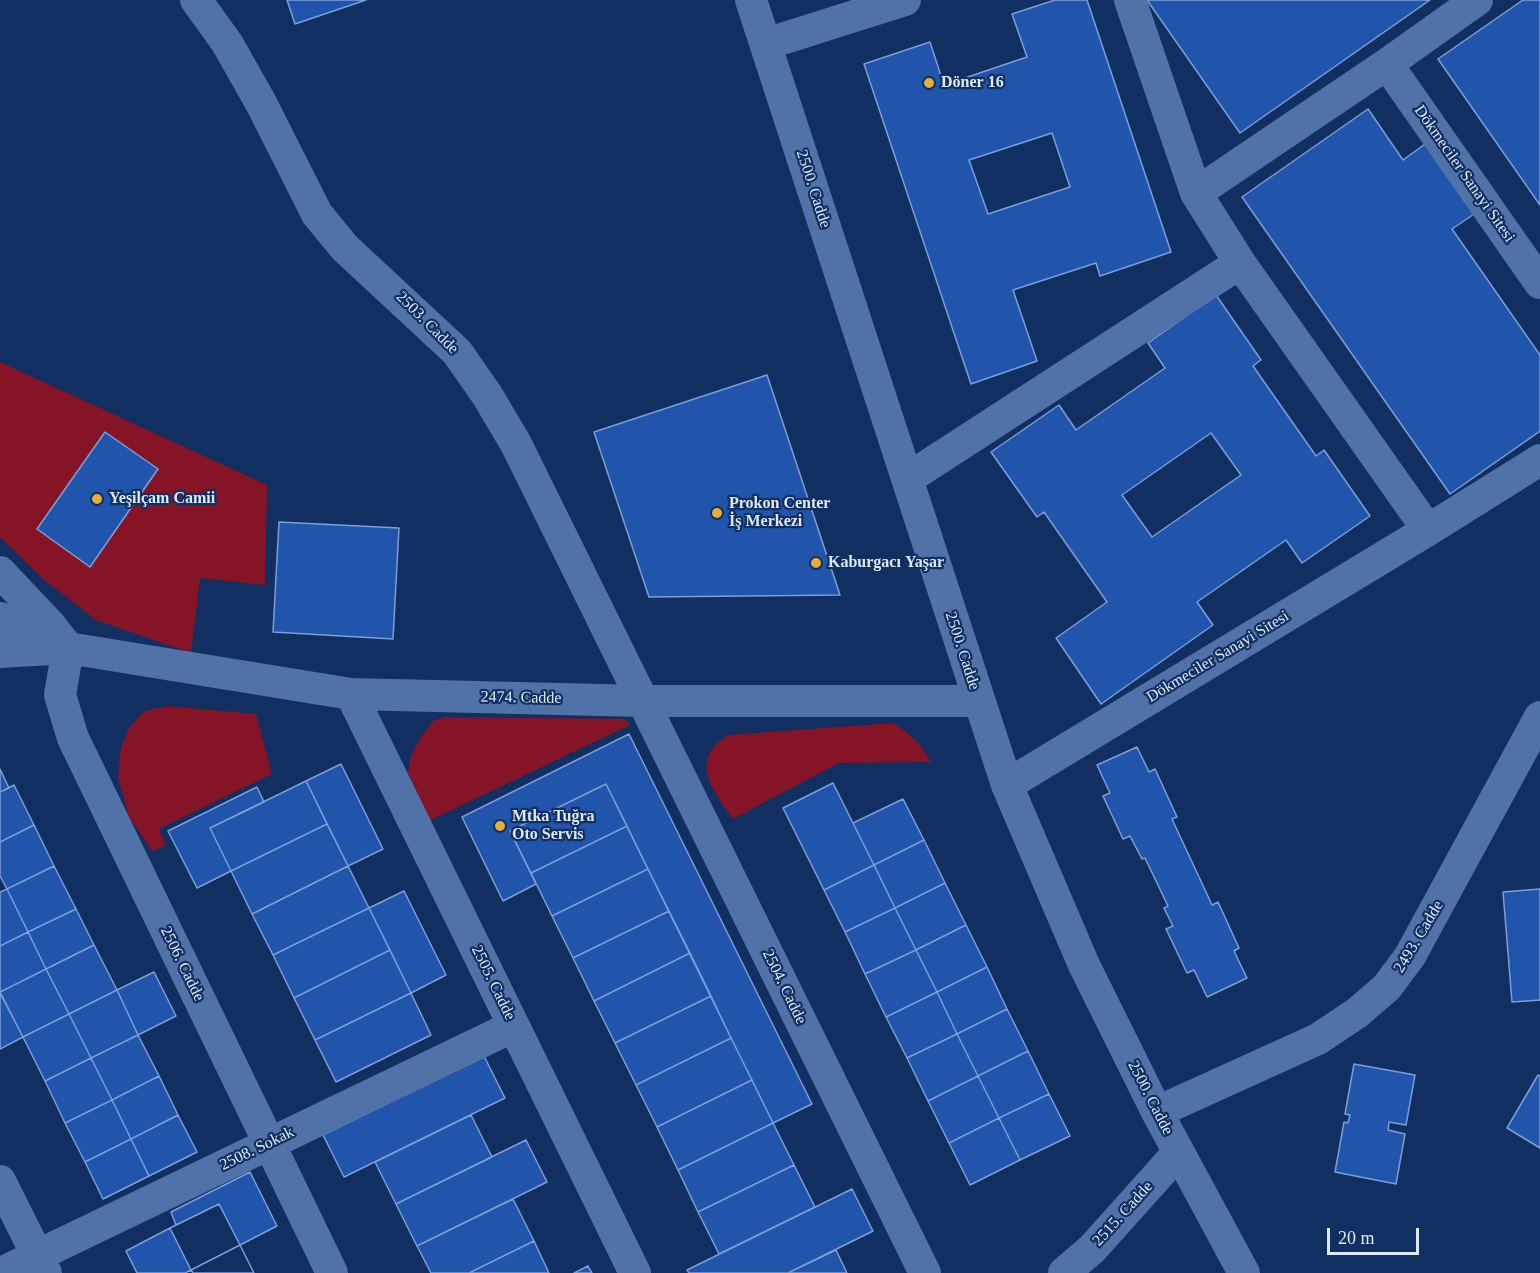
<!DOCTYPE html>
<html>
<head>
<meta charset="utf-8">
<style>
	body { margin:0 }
	#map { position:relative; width:1540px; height:1273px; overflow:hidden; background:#112f60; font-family:"Times New Roman",serif }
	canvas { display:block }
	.scale { position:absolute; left:1327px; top:1228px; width:92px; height:27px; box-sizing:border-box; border:3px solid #dde9fb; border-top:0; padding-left:8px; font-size:18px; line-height:21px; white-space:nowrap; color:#dde9fb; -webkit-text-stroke:4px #112f60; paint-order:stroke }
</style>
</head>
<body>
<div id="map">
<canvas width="1540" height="1273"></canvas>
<div class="scale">20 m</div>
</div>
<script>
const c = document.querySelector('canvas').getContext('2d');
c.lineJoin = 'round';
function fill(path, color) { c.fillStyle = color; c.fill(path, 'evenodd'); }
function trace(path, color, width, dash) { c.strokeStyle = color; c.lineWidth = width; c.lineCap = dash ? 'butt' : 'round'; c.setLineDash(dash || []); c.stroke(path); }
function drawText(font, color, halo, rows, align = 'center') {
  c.font = font + ' "Times New Roman",serif'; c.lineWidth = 4.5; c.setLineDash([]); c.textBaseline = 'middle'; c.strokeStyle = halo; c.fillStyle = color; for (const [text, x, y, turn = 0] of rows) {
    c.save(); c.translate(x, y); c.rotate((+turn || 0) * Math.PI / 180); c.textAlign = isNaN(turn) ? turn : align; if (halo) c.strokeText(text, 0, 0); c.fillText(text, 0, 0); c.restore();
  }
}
const green = new Path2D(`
	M0 362 267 485 265 585 200 578 191 653 96 620 43 579 0 537Z
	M167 706 256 714 272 774 159 829 166 846 152 851 129 817 118 778 121 748 129 728 145 711Z
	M445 717 625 719 630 725 429 821 408 772 411 756 421 737 433 721Z
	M893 723C910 734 922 744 931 762L839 763 733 819C712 789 688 759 729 735Z`);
const building = new Path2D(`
	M287 0H366L295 24Z
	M1055 0H1087L1171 252 1100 276 1096 263 1013 290 1037 361 971 384 864 64 930 42 944 85 1027 57 1012 14ZM1052 133 1070 187 988 214 969 160Z
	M1147 0H1430L1240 133Z
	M1523 0H1540V205L1438 59Z
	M1368 109 1403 160 1425 144 1474 214 1452 229 1540 355V431L1450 494 1242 197Z
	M1216 295 1261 360 1253 366 1316 456 1324 450 1370 516 1302 563 1286 540 1197 602 1213 625 1101 704 1056 638 1107 602 1044 512 1037 517 991 452 1059 405 1076 430 1165 368 1148 343ZM1211 433 1241 475 1152 537 1122 495Z
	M767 375 840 595 649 597 594 432Z
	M105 432 158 469 90 567 37 529Z
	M279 522 399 528 393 639 273 632Z
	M629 734 812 1104 773 1123 606 784 510 831 536 884 503 901 462 817Z
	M1137 747 1149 772 1155 769 1177 817 1172 819 1212 905 1218 902 1239 948 1234 951 1247 978 1207 997 1194 970 1187 973 1166 929 1173 926 1164 908 1168 906 1145 858 1142 859 1130 836 1123 839 1103 796 1110 793 1097 765Z
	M341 764 383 849 348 866 306 781Z
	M0 769 9 788 0 792Z
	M306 781 327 824 231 871 210 828Z
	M833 783 874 865 824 890 783 808Z
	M606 784 627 826 531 873 510 831Z
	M14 785 34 825 0 842V792Z
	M257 787 264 802 210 828 231 871 197 888 168 831Z
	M903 799 924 840 874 865 853 823Z
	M327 824 348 866 252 914 231 871Z
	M34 825 54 866 7 889 0 876V842Z
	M627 826 648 869 552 916 531 873Z
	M924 840 945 883 895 908 874 865Z
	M874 865 895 908 845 932 824 890Z
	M54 866 76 909 28 932 7 889Z
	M348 866 369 908 273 955 252 914Z
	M648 869 669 911 573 958 552 916Z
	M945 883 966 925 916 950 895 908Z
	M7 889 28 932 0 946V892Z
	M1540 889V1000L1512 1002 1503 892Z
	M404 891 446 975 411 993 369 908Z
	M369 908 390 950 294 998 273 955Z
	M895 908 916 950 865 974 845 932Z
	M76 909 94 945 46 969 28 932Z
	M669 911 690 953 594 1001 573 958Z
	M966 925 987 967 937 992 916 950Z
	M28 932 46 969 0 992V946Z
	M94 945 117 990 69 1014 46 969Z
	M390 950 411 993 315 1040 294 998Z
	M916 950 937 992 886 1017 865 974Z
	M690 953 711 996 615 1043 594 1001Z
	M987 967 1007 1009 957 1034 937 992Z
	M46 969 69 1014 23 1037 0 992Z
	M154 972 176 1016 138 1035 117 990Z
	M117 990 138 1035 91 1058 69 1014Z
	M937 992 957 1034 907 1058 886 1017Z
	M0 993 23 1037 0 1049Z
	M411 993 431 1035 336 1082 315 1040Z
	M711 996 731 1038 636 1085 615 1043Z
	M1007 1009 1028 1051 978 1076 957 1034Z
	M69 1014 91 1058 45 1081 23 1037Z
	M957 1034 978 1076 928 1101 907 1058Z
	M138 1035 159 1076 112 1100 91 1058Z
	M731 1038 752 1080 657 1127 636 1085Z
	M1028 1051 1049 1094 999 1118 978 1076Z
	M484 1056 505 1098 344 1177 323 1135Z
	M91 1058 112 1100 65 1123 45 1081Z
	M1354 1064 1415 1075 1406 1125 1389 1122 1388 1130 1405 1134 1396 1184 1335 1172 1344 1122 1348 1123 1350 1115 1345 1114Z
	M1538 1075 1540 1076V1148L1507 1128Z
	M159 1076 178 1115 131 1139 112 1100Z
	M978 1076 999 1118 949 1143 928 1101Z
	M752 1080 773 1123 678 1170 657 1127Z
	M1049 1094 1070 1136 1020 1160 999 1118Z
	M112 1100 131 1139 85 1162 65 1123Z
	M178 1115 197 1152 149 1176 131 1139Z
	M471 1115 492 1157 396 1204 375 1162Z
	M999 1118 1020 1160 970 1185 949 1143Z
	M773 1123 794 1165 698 1212 678 1170Z
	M131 1139 149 1176 103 1199 85 1162Z
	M526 1140 547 1182 417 1246 396 1204Z
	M794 1165 815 1207 719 1254 698 1212Z
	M250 1172 277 1226 240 1245 219 1204 176 1225 171 1212Z
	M852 1189 873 1231 788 1273H689L687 1270Z
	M513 1199 534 1241 469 1273H431L417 1246Z
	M219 1204 240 1245 254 1273H193L191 1270 170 1228Z
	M219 1204 240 1245 191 1270 170 1228Z
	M170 1228 191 1270 185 1273H137L126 1251Z
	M534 1241 549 1273H469Z
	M240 1245 254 1273H193L191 1270Z
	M836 1250 847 1273H788Z
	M588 1266 592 1273H574Z`);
const minor = new Path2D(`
	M196 0 227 43 261 103 317 214 345 248 457 352 487 395 516 444 925 1273
	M751 0 1007 785 1084 965 1157 1112 1244 1273
	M1130 0 1196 193 1240 263 1428 530
	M766 44 905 0
	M1387 64 1540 283
	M1196 193 1387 64 1477 0
	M907 479 1240 263
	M0 572 51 626 68 648
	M0 618 59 644
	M68 648 60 695 73 738 332 1273
	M0 652 68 648 351 694 642 701H978
	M351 694 635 1273
	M1007 785 1428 530 1540 460
	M1157 1112 1318 1039 1357 1013 1387 987 1410 956 1540 717
	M0 1181 46 1273
	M1 1273 514 1026
	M1064 1273 1092 1249 1178 1153`);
const markers = [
	[929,83,6,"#e7ac37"],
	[97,499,6,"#e7ac37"],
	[717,513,6,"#e7ac37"],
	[816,563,6,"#e7ac37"],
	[500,826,6,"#e7ac37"]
];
const poiNames = [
	["Döner 16",941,83],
	["Yeşilçam Camii",109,499],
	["Prokon Center",729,504],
	["İş Merkezi",729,522],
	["Kaburgacı Yaşar",828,563],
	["Mtka Tuğra",512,817],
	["Oto Servis",512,835]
];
const streetNames = [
	["Dökmeciler Sanayi Sitesi",1464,174,55],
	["2500. Cadde",813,189,72],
	["2503. Cadde",427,323,45],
	["2500. Cadde",962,651,72],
	["Dökmeciler Sanayi Sitesi",1218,657,-31],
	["2474. Cadde",521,698,1],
	["2493. Cadde",1419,937,-59],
	["2506. Cadde",182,964,64],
	["2505. Cadde",493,983,64],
	["2504. Cadde",784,987,64],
	["2500. Cadde",1150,1098,63],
	["2508. Sokak",257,1149,-26],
	["2515. Cadde",1123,1214,-48]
];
fill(green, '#851526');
fill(building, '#2055ab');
trace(building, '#7c9fd8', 1.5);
trace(minor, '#5172a8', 32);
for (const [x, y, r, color] of markers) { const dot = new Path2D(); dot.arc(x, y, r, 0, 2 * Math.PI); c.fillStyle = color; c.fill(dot); trace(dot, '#112f60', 2); }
drawText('bold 16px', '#dde9fb', '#112f60', poiNames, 'left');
drawText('16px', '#dde9fb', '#112f60', streetNames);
</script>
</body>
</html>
